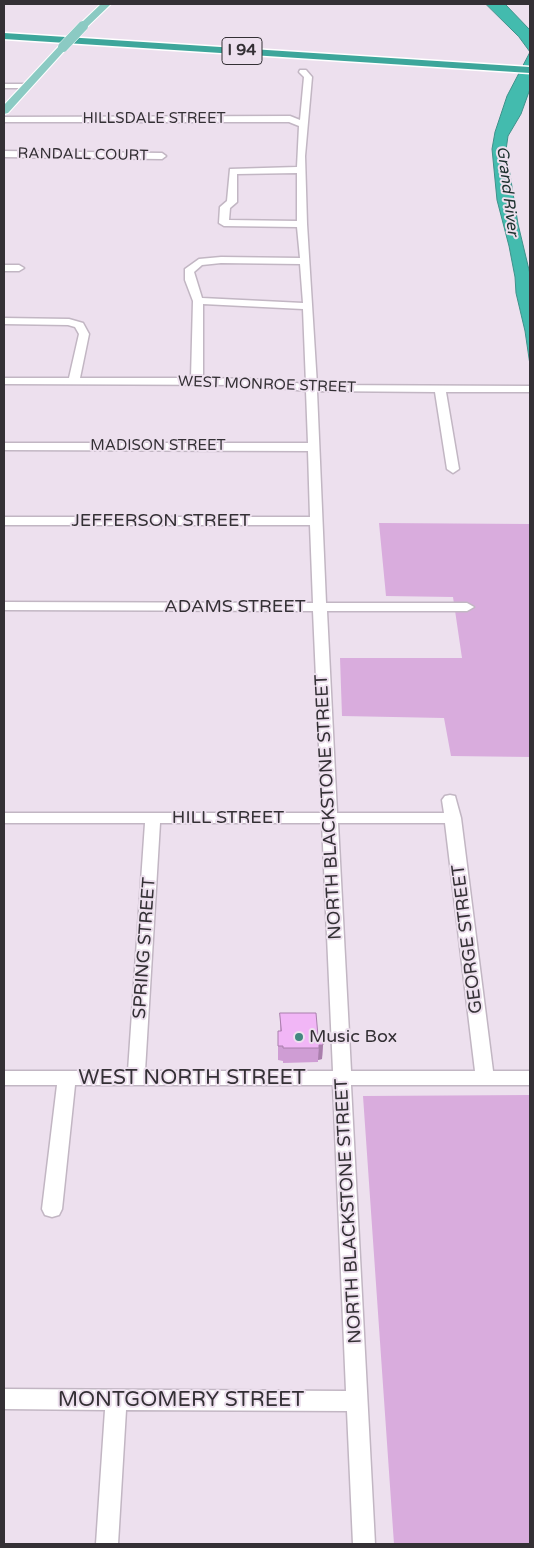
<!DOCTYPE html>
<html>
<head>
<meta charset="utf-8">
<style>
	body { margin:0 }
	#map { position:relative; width:534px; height:1548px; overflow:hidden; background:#ede0ee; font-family:"Varela Round",sans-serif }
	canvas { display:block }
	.frame { position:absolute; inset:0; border:5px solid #343035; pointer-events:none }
</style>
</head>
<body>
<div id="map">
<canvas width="534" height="1548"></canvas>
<div class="frame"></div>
</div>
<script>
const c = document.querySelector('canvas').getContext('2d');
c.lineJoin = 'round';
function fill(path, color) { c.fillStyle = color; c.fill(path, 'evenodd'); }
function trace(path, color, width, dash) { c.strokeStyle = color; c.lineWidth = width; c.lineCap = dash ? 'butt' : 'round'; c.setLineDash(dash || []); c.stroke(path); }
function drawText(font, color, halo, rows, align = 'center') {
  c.font = font + ' "Varela Round",sans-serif'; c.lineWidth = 4; c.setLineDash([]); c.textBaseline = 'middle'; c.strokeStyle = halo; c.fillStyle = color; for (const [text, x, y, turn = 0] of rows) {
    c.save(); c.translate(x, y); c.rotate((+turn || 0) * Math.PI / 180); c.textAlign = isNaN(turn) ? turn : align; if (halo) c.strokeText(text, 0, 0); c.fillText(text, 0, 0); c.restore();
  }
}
const green = new Path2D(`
	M379 523 530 524V757L451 756 444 718 342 716 340 658H462L453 597 386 596Z
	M530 1095V1544H394L363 1096Z`);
const water = new Path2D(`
	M486 4H505L530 30V89L521 114 508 136 506 150 518 224 530 274V365L525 331 516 293 515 277 509 246 497 200 492 149 495 132 507 96 530 52 519 37Z`);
const minor = new Path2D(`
	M300 70H306L312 77 305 156 307 224 317 385 530 386V392H446L459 469 453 473 447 469 435 392 317 391 326 603H467L474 607 467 611H327L337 813H444L442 800 445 796 450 795 455 796 461 818 493 1071H530V1085H351L375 1544H353L347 1411 126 1410 118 1544H96L105 1410 4 1409V1389L346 1391 333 1085H75L62 1209 59 1215 52 1217 45 1215 42 1209 57 1085H4V1071H128L145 823H4V813H322L313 611 4 610V602L313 603 310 525H4V517H310L308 451 4 450V443H308L306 391 252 385 4 384V378H69L79 334 75 327 68 325 4 324V318L69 319 83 323 89 334 80 378H191L193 301 185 280V269L199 259 221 257 300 258 297 227 224 226 219 223 220 207 227 201 230 169 297 167 299 126 289 122H4V117L290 116 300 120 304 77 299 72ZM297 173V221L229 220 230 208 237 202V174ZM221 263 300 264 303 303 202 298 194 272 202 265ZM203 304 303 309 306 384 252 379 203 378ZM160 823H322L333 1071H145ZM338 823H445L475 1071H351Z
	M4 84H27L31 86 27 88H4Z
	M4 151 162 153 166 156 162 159 4 157Z
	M4 265H19L24 268 19 271H4Z`);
const major = new Path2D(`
	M101 4H111L86 28H80V24Z
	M63 44 68 47 66 49 8 113 4 114V105L60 45Z`);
const highway = new Path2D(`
	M4 33 530 67V73L4 39Z`);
const majorBridge = new Path2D(`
	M63 47 83 26`);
const wall = new Path2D(`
	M280 1013 318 1036 323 1045 322 1059 318 1060V1062L283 1063V1061L278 1060V1031H280Z`);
const shadedWall = new Path2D(`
	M319 1045H323L322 1059 318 1060Z`);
const building = new Path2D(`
	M280 1013H316L318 1036H322L323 1045H319V1048H283V1046H278V1031H281Z`);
const markers = [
	[299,1037,5,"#428880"]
];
const farStreetnames = [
	["HILLSDALE STREET",154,119],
	["RANDALL COURT",83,155,1],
	["WEST MONROE STREET",267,385,2],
	["MADISON STREET",158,446]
];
const shields = [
	[242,51,40]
];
const shieldNames = [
	["I 94",242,51]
];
const farWaternames = [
	["Grand River",507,191,83]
];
const streetNames = [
	["JEFFERSON STREET",161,521],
	["ADAMS STREET",235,607],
	["NORTH BLACKSTONE STREET",329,807,-93],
	["HILL STREET",228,818],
	["GEORGE STREET",468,939,-97],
	["SPRING STREET",145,948,-86],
	["NORTH BLACKSTONE STREET",349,1211,-93]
];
const poiNames = [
	["Music Box",309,1037]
];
const nearStreetnames = [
	["WEST NORTH STREET",192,1078],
	["MONTGOMERY STREET",181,1400]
];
fill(green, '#d9acdd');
fill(water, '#43bbae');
trace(water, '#3e918a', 1);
trace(minor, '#c2b6c3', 3);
trace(major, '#fff', 2);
trace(highway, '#fff', 3);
fill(minor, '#fff');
fill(major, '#8bcac3');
fill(highway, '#3da69b');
trace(majorBridge, '#fff', 11, []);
trace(majorBridge, '#8bcac3', 10);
fill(wall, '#cf9dd4');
fill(shadedWall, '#a97fac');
fill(building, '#f1b6f6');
trace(building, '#a97fac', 1);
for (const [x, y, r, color] of markers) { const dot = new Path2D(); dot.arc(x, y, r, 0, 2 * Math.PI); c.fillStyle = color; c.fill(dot); trace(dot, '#ede0ee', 2); }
drawText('15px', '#343035', '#ede0ee', farStreetnames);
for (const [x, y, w] of shields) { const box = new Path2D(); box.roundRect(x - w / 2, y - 13.5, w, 27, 4); c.fillStyle = '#ede0ee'; c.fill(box); trace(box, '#343035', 1); }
drawText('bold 16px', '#343035', null, shieldNames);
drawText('italic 16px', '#1b302d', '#ede0ee', farWaternames);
drawText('18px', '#343035', '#ede0ee', streetNames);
drawText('18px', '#343035', '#ede0ee', poiNames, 'left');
drawText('21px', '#343035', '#ede0ee', nearStreetnames);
</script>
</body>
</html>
